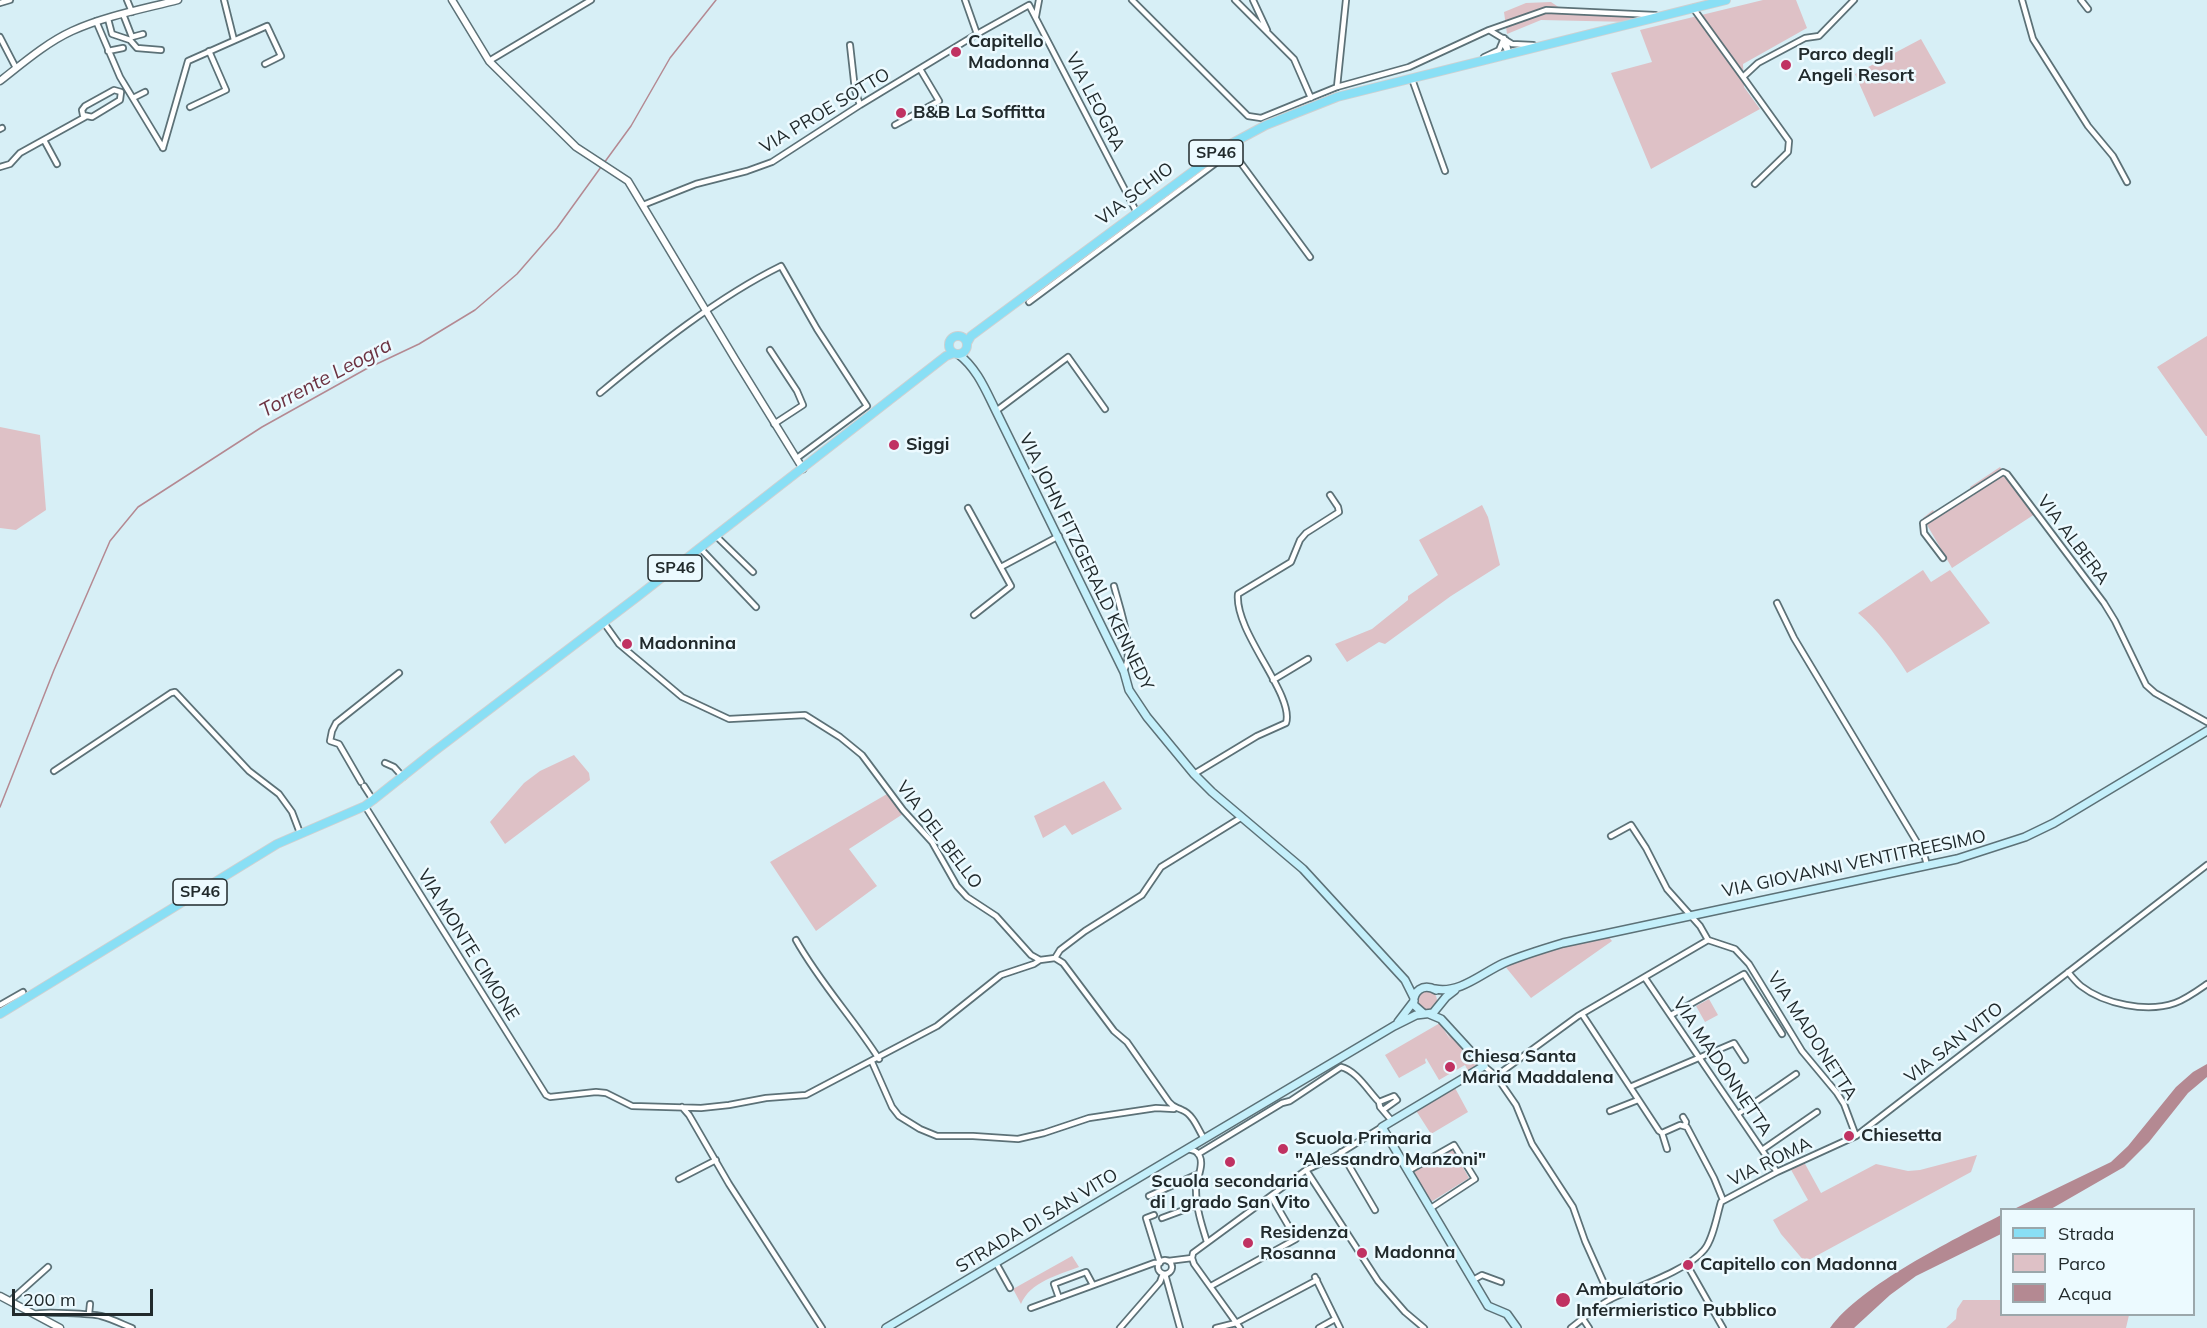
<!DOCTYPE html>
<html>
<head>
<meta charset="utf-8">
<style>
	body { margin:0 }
	#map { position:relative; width:2207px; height:1328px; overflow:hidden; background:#d7eff6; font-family:Mulish,sans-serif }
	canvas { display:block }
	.legend { position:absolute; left:2000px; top:1208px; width:195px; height:108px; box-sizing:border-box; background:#ecfaff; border:2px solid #9ba7ab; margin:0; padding:8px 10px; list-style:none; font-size:18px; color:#212a2c }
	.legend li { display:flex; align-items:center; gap:12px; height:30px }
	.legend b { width:30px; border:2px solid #9ba7ab }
	.scale { position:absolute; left:12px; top:1289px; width:141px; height:27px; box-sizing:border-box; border:3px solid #212a2c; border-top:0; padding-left:8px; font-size:18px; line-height:21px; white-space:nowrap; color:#212a2c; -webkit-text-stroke:4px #ecfaff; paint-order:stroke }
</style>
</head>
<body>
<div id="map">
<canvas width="2207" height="1328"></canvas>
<ul class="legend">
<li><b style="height:8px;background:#89dff5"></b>Strada</li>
<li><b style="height:16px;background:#dec1c6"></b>Parco</li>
<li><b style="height:16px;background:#b48992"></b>Acqua</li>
</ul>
<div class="scale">200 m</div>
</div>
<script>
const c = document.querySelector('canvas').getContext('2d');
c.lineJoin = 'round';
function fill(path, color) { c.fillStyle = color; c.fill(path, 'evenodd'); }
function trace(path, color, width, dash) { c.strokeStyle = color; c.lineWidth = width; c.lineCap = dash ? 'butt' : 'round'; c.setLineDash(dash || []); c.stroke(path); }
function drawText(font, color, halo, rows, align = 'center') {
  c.font = font + ' Mulish,sans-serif'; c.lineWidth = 5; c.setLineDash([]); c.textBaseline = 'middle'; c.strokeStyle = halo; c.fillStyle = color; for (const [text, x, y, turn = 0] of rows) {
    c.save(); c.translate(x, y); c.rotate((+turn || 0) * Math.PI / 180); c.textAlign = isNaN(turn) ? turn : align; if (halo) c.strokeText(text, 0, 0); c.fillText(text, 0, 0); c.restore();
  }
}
const green = new Path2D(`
	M1763 0H1796L1807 28 1743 64 1744 87 1760 109 1651 169 1611 73 1652 62 1640 30Z
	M1551 2 1560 8 1666 14 1631 22 1541 20 1507 34 1504 12 1526 3Z
	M1921 39 1946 83 1874 117 1855 74Z
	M2207 336V436H2206L2157 367Z
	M0 427 40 435 46 510 16 530 0 528Z
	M2000 467 2035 514 1952 568 1923 518 1933 510 1936 515 1974 495 1970 487Z
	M1482 505 1488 517 1500 565 1451 596 1385 644 1379 642 1347 662 1335 644 1372 629 1408 600V596L1438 575 1419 540Z
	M1923 570 1931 582 1950 570 1990 623 1907 673C1893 651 1878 630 1858 613Z
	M574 755 589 773 590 780 505 844 490 822 524 783 540 771Z
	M1104 781 1122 809 1072 835 1065 825 1043 838 1034 816Z
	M887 794 903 814 849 849 877 886 816 931 770 862Z
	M1608 936 1612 941 1531 998 1504 965 1535 953Z
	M1417 1000a10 10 0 1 1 20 0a10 10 0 1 1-20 0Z
	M1709 999 1718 1015 1705 1022 1696 1006Z
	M1440 1023 1451 1041 1442 1023 1479 1063 1477 1068 1469 1073 1465 1065 1439 1080 1426 1058 1425 1060 1426 1063 1399 1078 1385 1055Z
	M1454 1086 1468 1112 1431 1134 1415 1109Z
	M1452 1148 1469 1178 1431 1202 1413 1171Z
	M1977 1155 1971 1172 1805 1262 1781 1234 1773 1220 1808 1200 1790 1168 1804 1162 1821 1193 1876 1164 1908 1171 1920 1170Z
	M1072 1256 1079 1267C1058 1275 1030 1282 1021 1304L1013 1289Z
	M1963 1300H2001L2002 1314 2129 1315 2126 1328H1946L1956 1319 1957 1309Z`);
const water = new Path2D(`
	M2207 1064V1077L2188 1093 2149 1142 2124 1167 2051 1209H2014L2111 1162 2128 1146 2176 1087 2193 1072Z
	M2001 1215V1234L1916 1276 1890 1295 1854 1328H1830C1861 1285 1953 1240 2001 1215Z`);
const stream = new Path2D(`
	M604 163 631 126 670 58 716 0
	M0 807 54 670 110 541 138 507 262 427 366 369 419 344 475 310 517 274 557 228 601 167`);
const minor = new Path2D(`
	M127 0 132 12
	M224 0 234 40
	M965 0 977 34
	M1132 0 1248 116 1261 118 1337 87 1409 67 1489 30 1512 44 1533 45
	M1235 0 1294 59 1311 98
	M1253 0 1267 30
	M2022 0 2033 39 2088 126 2113 156 2127 182
	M2081 0 2088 9
	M0 3 10 0
	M1693 8 1743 77 1758 63 1805 38 1819 36 1854 0
	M123 14 132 37 143 34
	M1036 16 1039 0
	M108 19 112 34 130 40 137 48 161 50
	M96 21 120 77 163 148
	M1489 30 1546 10 1655 15
	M0 37 16 68
	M1503 43 1509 54 1506 40
	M850 45 855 90 860 105
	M108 51 123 48
	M1484 57 1499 50 1504 38
	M489 61 591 0
	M1743 77 1789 141 1788 152 1755 184
	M1412 79 1445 171
	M1337 87 1346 0
	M114 90 121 92 120 100 92 117 83 115 82 110 85 106Z
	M133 98 145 92
	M190 107 226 90 209 51
	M895 125 939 101 920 69
	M0 129 2 128
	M44 140 57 164
	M163 148 188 61 267 26 281 56 265 64
	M1232 151 1310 257
	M0 167 10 164 20 153 85 117
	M643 205 696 184 747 171 772 162 860 105 977 34 1029 5 1136 211
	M1029 302 1232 151
	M770 350 797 391 803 405 774 424
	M600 393C654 348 718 297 781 266L817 329 867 406 797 458
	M996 411 1068 357 1105 409
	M968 508 1011 586 974 615
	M716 536 753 572
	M700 548 756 607
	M1943 558 1924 533 1923 523 2003 472 2007 474 2104 603 2115 621 2146 685 2155 693 2207 722
	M1001 567 1059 536
	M1114 586C1120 609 1135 649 1124 671
	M1777 603 1794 638 1924 854 1927 865
	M604 623 619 644 682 697 729 719 805 715 840 737 862 755 903 810 932 842 957 886 967 897 996 916 1031 955 1040 960 1055 958 1063 963 1114 1031 1127 1042 1169 1102C1174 1108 1176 1107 1182 1110 1193 1114 1198 1129 1204 1139
	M1273 680 1308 659
	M385 763 394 767 403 777
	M54 771 171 693 175 692 249 771 279 794 292 812 300 833
	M1194 774 1257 736 1286 723C1295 695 1234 632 1238 594L1291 562 1300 540 1306 533 1339 512 1338 507 1330 495
	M361 782 339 744 330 741 332 731 336 723 399 673
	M364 786 373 800
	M365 806 546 1095 550 1097 596 1092 606 1093 632 1106 701 1108 729 1105 766 1098 806 1095 937 1026 1001 975 1034 964 1040 960
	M1611 836 1631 825 1646 848 1667 889 1700 926 1708 940
	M796 940C820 983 853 1018 879 1059
	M1708 940 1735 949 1749 964 1802 1051 1837 1093 1844 1104 1856 1136
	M1055 958 1060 950 1085 931 1142 895 1161 867 1242 817
	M2068 972C2072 977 2076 982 2081 986 2104 1004 2147 1013 2175 1003 2186 999 2197 991 2207 984
	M1645 978 1777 1172
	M0 1005 23 992
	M1582 1014 1659 1131 1662 1133 1680 1125 1687 1127 1714 1178 1723 1200
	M1671 1015 1744 974 1782 1034
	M872 1062 892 1107 899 1116 920 1129 937 1136H973L1018 1139 1044 1133 1089 1118 1156 1108 1174 1109
	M1484 1066 1496 1076 1516 1105 1532 1144 1573 1207 1585 1241 1611 1299
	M1496 1076 1578 1016 1708 940
	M1630 1087 1734 1043 1745 1060
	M1379 1102 1394 1096 1397 1100 1383 1110
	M682 1107 689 1115 729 1184 822 1328
	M1610 1111 1638 1100
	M1738 1114 1796 1074
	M1683 1117 1686 1122 1685 1126
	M1662 1133 1667 1149
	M1188 1149C1193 1150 1198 1151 1200 1157 1204 1166 1196 1180 1196 1190 1196 1208 1202 1226 1207 1242
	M1762 1150 1817 1112
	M1341 1152 1375 1210
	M1198 1154 1282 1103 1290 1101 1341 1067C1356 1070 1369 1092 1379 1102L1380 1107 1392 1121
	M1306 1170 1378 1281 1405 1312 1424 1328
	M1408 1171 1454 1145 1475 1179 1431 1208
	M679 1179 716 1160
	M1149 1196 1198 1174
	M1271 1196 1292 1232
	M1154 1215 1146 1218 1160 1263
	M1162 1218 1197 1205
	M1158 1267a7 7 0 1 1 14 0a7 7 0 1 1-14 0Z
	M1168 1261 1192 1258
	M996 1263 1010 1288
	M1686 1263 1723 1328
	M1165 1274 1180 1328
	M1315 1277 1340 1328
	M1473 1280 1482 1275 1501 1282
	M1211 1286 1296 1239
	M1059 1298 1054 1284 1086 1272 1093 1285
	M10 1301 48 1267
	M1031 1308 1154 1263H1160
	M35 1314C41 1311 93 1314 101 1316 112 1319 122 1324 132 1328
	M89 1314 90 1304
	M1583 1319 1589 1328
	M1120 1328 1160 1282 1163 1274
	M1216 1328 1236 1323 1317 1280
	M1240 1328 1194 1264 1192 1258 1193 1253 1306 1170 1334 1157 1382 1127
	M1319 1328 1335 1319
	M1571 1328C1584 1318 1598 1305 1613 1298 1637 1287 1688 1270 1704 1250 1713 1240 1717 1215 1721 1202L1777 1172 1856 1136 2207 865`);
const tertiary = new Path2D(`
	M452 0 489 61 576 147 628 181 735 359 803 469
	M0 81C23 63 46 43 72 31 105 16 143 9 178 0
	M0 1296 60 1328`);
const secondary = new Path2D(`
	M958 354C977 368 986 391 996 411L1124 672 1129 690 1147 717 1194 774 1212 792 1303 869 1405 980 1414 998
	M1435 989C1460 994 1482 973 1504 963 1523 955 1543 949 1563 943L1957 859 2025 837 2054 823 2207 731
	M1423 1013 1414 1005C1412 991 1423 983 1436 990
	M1429 1014 1441 1019 1484 1066 1382 1127 1488 1306 1507 1314 1517 1328
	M1398 1022 1414 1001
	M886 1328 1394 1026 1416 1015 1433 1013 1446 997 1455 990`);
const primary = new Path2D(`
	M949 345a9 9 0 1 1 18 0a9 9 0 1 1-18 0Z
	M967 343 971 336 1227 146 1266 125 1337 97 1726 0
	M0 1014 277 844 365 806 373 800 432 753 637 597 946 356 954 353`);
const markers = [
	[956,52,6,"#c03262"],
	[1786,65,6,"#c03262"],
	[901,113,6,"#c03262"],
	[894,445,6,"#c03262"],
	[627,644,6,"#c03262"],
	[1450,1067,6,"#c03262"],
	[1849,1136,6,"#c03262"],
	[1283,1149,6,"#c03262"],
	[1230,1162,6,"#c03262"],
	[1248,1243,6,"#c03262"],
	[1362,1253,6,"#c03262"],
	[1688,1265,6,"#c03262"],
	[1563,1300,8,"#c03262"]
];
const shields = [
	[1216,153,54],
	[675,568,54],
	[200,892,54]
];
const shieldNames = [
	["SP46",1216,153],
	["SP46",675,568],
	["SP46",200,892]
];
const poiNames = [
	["Capitello",968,42],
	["Madonna",968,63],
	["Parco degli",1798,55],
	["Angeli Resort",1798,76],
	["B&B La Soffitta",913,113],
	["Siggi",906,445],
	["Madonnina",639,644],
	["Chiesa Santa",1462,1057],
	["Maria Maddalena",1462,1078],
	["Chiesetta",1861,1136],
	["Scuola Primaria",1295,1139],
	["\"Alessandro Manzoni\"",1295,1160],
	["Scuola secondaria",1230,1182,"center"],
	["di I grado San Vito",1230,1203,"center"],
	["Residenza",1260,1233],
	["Rosanna",1260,1254],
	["Madonna",1374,1253],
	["Capitello con Madonna",1700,1265],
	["Ambulatorio",1576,1290],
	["Infermieristico Pubblico",1576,1311]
];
const streetNames = [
	["VIA LEOGRA",1095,102,63],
	["VIA PROE SOTTO",825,111,-31],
	["VIA SCHIO",1135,194,-37],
	["VIA ALBERA",2073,540,53],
	["VIA JOHN FITZGERALD KENNEDY",1086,562,64],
	["VIA DEL BELLO",939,835,53],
	["VIA GIOVANNI VENTITREESIMO",1854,864,-12],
	["VIA MONTE CIMONE",468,945,58],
	["VIA MADONETTA",1812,1036,57],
	["VIA SAN VITO",1954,1043,-38],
	["VIA MADONNETTA",1722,1067,56],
	["VIA ROMA",1770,1162,-26],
	["STRADA DI SAN VITO",1037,1221,-31]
];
const waterNames = [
	["Torrente Leogra",326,378,-28]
];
fill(green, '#dec1c6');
fill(water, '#b48992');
trace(stream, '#b48992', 1.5);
trace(minor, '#5c7177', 8);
trace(tertiary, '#5c7177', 9);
trace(secondary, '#5c7177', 10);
trace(primary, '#ced0d1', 10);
trace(minor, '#fff', 4.5);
trace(tertiary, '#fff', 6);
trace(secondary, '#c4effa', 7);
trace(primary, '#89dff5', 8);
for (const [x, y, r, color] of markers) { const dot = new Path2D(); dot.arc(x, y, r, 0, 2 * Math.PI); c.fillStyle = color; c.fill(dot); trace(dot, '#ecfaff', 2); }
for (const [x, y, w] of shields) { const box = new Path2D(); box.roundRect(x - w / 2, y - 13, w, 26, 4.5); c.fillStyle = '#ecfaff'; c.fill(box); trace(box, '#212a2c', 1.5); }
drawText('bold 16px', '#212a2c', null, shieldNames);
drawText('bold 18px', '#212a2c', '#ecfaff', poiNames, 'left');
drawText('18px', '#212a2c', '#ecfaff', streetNames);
drawText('italic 20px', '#6c3241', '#ecfaff', waterNames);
</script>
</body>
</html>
